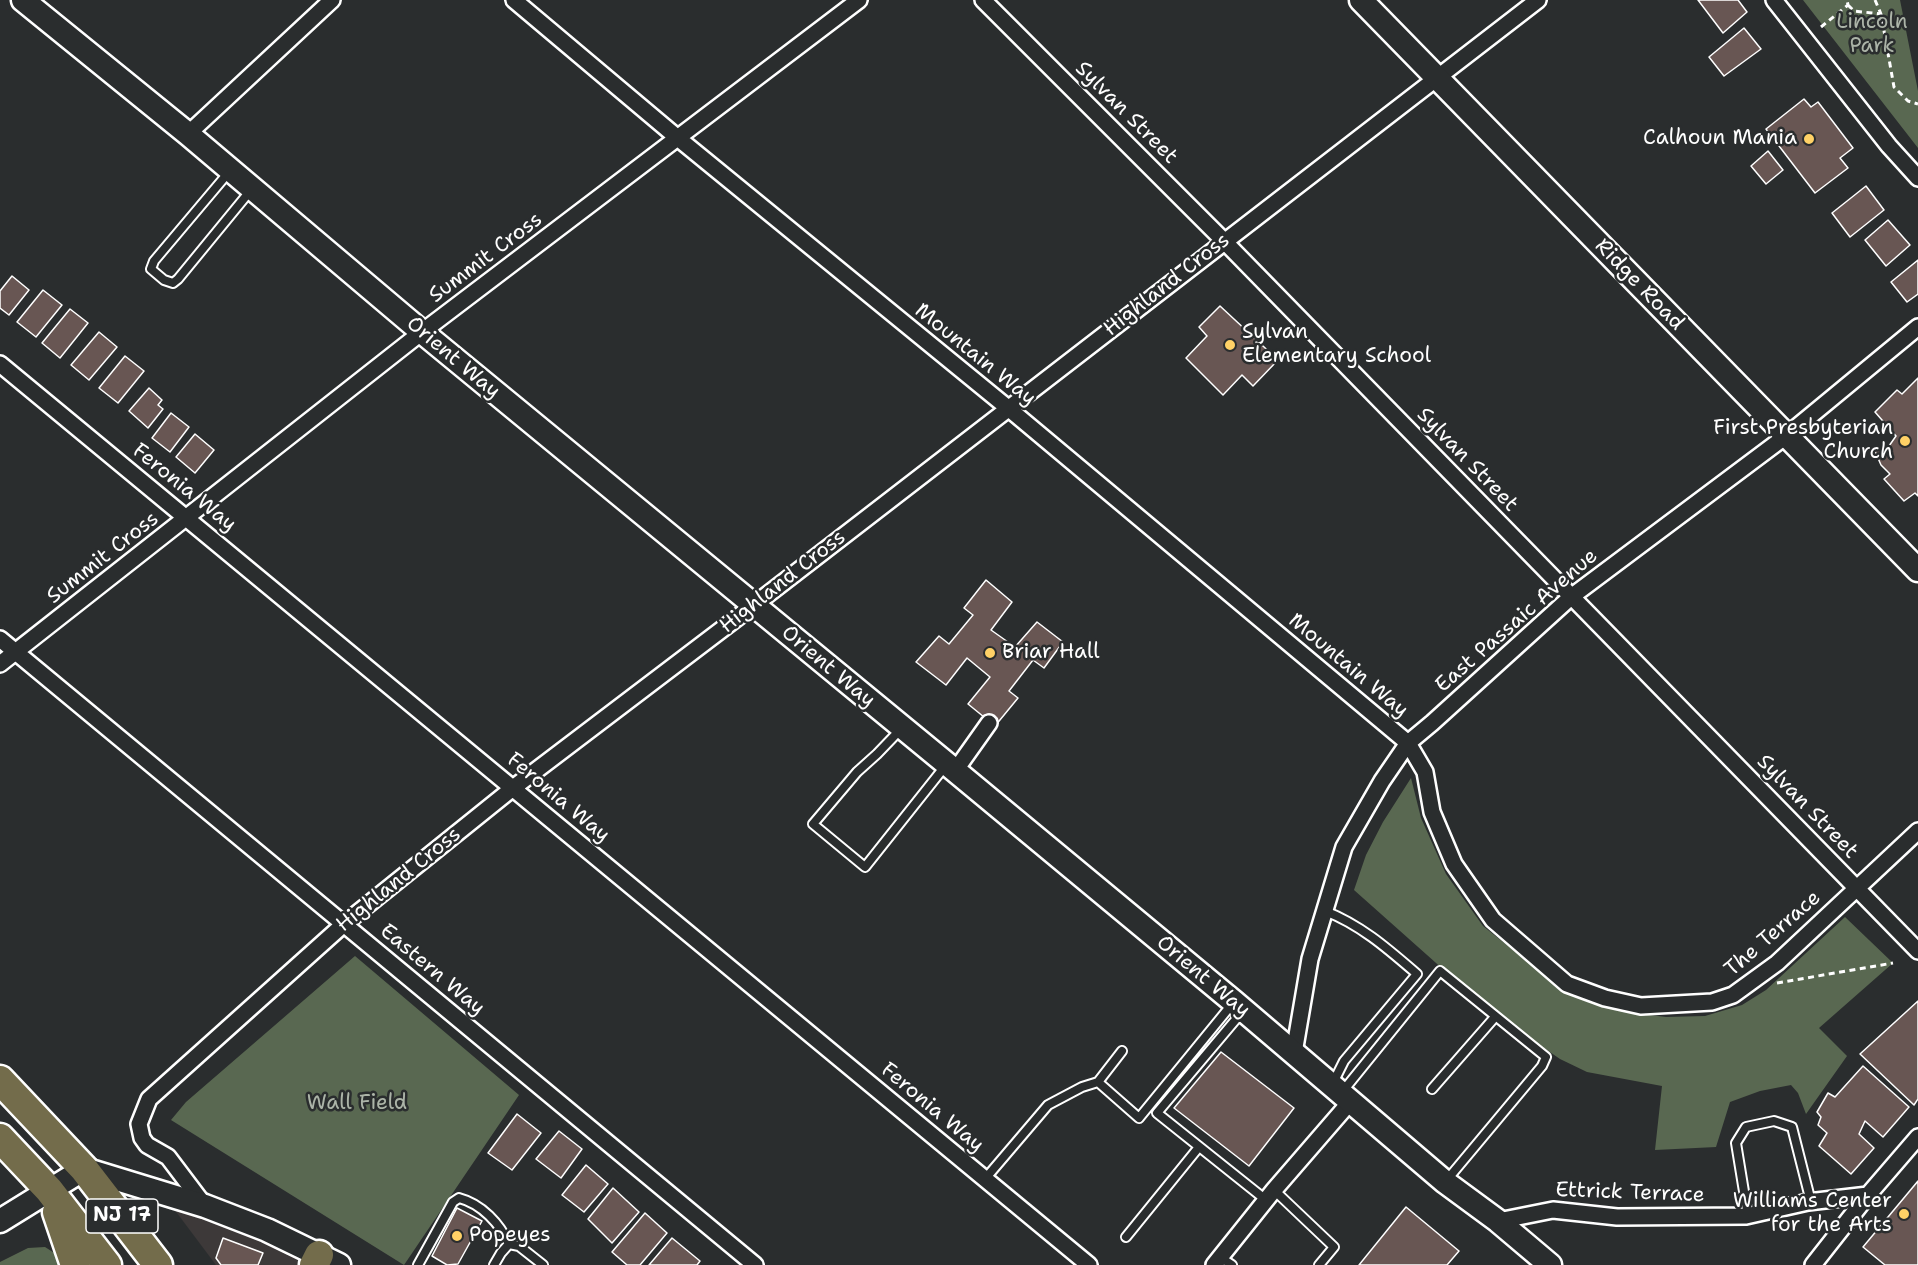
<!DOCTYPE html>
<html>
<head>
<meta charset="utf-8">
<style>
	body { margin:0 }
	canvas { display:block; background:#2a2d2e }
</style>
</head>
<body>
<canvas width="1918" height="1265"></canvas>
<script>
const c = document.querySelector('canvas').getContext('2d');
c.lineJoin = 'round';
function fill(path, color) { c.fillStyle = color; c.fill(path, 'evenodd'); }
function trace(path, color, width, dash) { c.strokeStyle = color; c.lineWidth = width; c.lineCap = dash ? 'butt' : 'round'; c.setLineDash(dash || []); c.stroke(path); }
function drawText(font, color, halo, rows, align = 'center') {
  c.font = font + ' "Shantell Sans",sans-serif'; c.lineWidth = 5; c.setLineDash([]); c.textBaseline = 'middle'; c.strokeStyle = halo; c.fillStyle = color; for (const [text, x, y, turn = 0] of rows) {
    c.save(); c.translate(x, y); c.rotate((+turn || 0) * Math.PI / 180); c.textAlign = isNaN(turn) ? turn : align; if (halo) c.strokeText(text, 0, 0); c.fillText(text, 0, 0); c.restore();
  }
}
const built = new Path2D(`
	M168 1201 322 1265H216Z`);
const green = new Path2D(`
	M1803 0H1900L1918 91V148Z
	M1411 778 1421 818 1446 874 1483 926 1567 993 1593 1004 1626 1012 1666 1017 1705 1016 1742 1005 1766 990 1845 917 1893 963 1819 1028 1847 1056 1806 1114 1798 1093 1791 1085 1760 1091 1730 1102 1716 1147 1655 1150 1662 1086 1587 1072 1560 1059 1518 1030 1463 987 1354 890 1366 855 1383 822Z
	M355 956 519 1095 404 1265 171 1120 186 1102Z
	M45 1247 59 1256 64 1265H0V1262L28 1248Z`);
const building = new Path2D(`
	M1698 0H1738L1747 12 1723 33Z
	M1744 28 1761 49 1724 76 1709 57Z
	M1804 99 1811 107 1818 102 1853 148 1840 158 1848 168 1815 193 1766 129Z
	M1768 151 1783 170 1766 184 1751 166Z
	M1866 186 1884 210 1850 237 1832 213Z
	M1888 220 1910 245 1886 266 1865 240Z
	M1918 260V294L1907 302 1891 282Z
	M12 276 29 290 9 315 0 308V291Z
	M43 290 62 305 36 337 17 322Z
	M1220 306 1278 360 1253 386 1242 375 1223 395 1186 358 1207 336 1199 327Z
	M70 309 88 323 60 358 42 343Z
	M99 332 117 347 89 380 71 365Z
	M125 356 144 371 118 403 99 388Z
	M1918 378V496L1915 493 1904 501 1884 479 1890 474 1881 465 1874 449 1889 446 1896 436 1875 412 1897 390 1902 394Z
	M149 388 162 400 158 405 163 409 148 428 129 411Z
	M171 413 189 427 170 452 152 438Z
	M195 434 214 450 195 473 176 457Z
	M986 580 1012 602 991 630 1015 647 1037 622 1063 642 1044 668 1033 660 1009 691 1018 698 995 726 968 704 990 677 967 658 946 685 916 662 939 636 949 644 973 615 964 608Z
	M1918 1001V1099L1914 1105 1860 1054Z
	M1221 1052 1294 1108 1249 1166 1174 1108Z
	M1863 1066 1909 1107 1883 1137 1865 1121 1859 1134 1874 1148 1851 1174 1819 1146 1827 1133 1818 1125 1821 1117 1817 1112 1828 1093 1835 1097Z
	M517 1114 541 1133 512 1170 488 1153Z
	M559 1131 582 1149 561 1178 536 1159Z
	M586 1165 608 1184 584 1212 562 1195Z
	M1918 1181V1265H1885L1863 1247Z
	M613 1188 639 1212 612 1243 588 1219Z
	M1406 1207 1459 1251 1447 1265H1359Z
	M457 1208 482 1221 458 1264 447 1265 432 1256Z
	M645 1213 667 1233 640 1265H627L612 1252Z
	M223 1238 263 1253 258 1265H221L216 1258Z
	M672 1238 700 1261 697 1265H649Z`);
const path = new Path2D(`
	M1875 0 1881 14
	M1848 5 1854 11 1881 14 1894 87 1908 101 1918 104
	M1821 27 1848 5 1847 0
	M1777 983 1893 963`);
const lane = new Path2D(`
	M229 172 154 261 151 269 164 280 173 283 178 279 251 190
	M901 729 877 754 857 772 813 824 865 867 946 765
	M1325 911C1361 925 1388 949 1417 974L1344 1061 1336 1077V1084
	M1243 1011 1157 1113 1266 1200
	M1098 1082 1122 1051
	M1432 1089 1495 1017
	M1343 1091 1440 971 1546 1057 1542 1066 1446 1181
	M985 1179 1048 1105 1082 1087 1098 1082 1139 1118 1233 1003
	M1274 1190 1334 1247 1319 1265
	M1748 1216 1736 1143 1746 1127 1774 1121 1792 1127 1811 1202
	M1126 1237 1199 1147
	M1220 1257 1232 1265
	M418 1265 453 1202 459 1198C482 1204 500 1224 509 1244
	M494 1265 501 1253 509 1244 519 1246 543 1265`);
const street = new Path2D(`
	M514 0 679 139 1008 408 1408 743 1425 772 1432 812 1454 864 1493 920 1567 984 1605 998 1641 1006 1712 1002 1733 995 1777 963 1918 831
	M983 0 1224 241 1918 951
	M1774 0 1889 146 1918 178
	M188 134 332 0
	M0 364 1089 1265
	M0 639 755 1265
	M0 664 422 332 859 0
	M955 771 989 723
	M1294 1053 1310 959 1344 847 1382 781 1408 743 1432 723 1571 597 1786 436 1918 327
	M205 1206 168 1157 147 1145 142 1138 139 1124 149 1099 344 924 513 788 754 605 1538 0
	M1498 1221 1553 1210 1617 1217 1746 1216 1808 1202 1868 1195
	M1214 1265 1274 1190 1351 1101
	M1813 1265 1868 1195 1918 1137`);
const secondary = new Path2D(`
	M23 0 188 134 422 332 947 764 1234 1002 1445 1182 1498 1221 1550 1265
	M1361 0 1918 570
	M0 1221 84 1169 205 1206 267 1230 339 1265`);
const highway = new Path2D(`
	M0 1080 84 1169 158 1265
	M0 1138 49 1190 107 1265
	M57 1212 75 1265
	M314 1265 319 1255`);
const markers = [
	[1809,139,6,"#ffd166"],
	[1230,345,6,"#ffd166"],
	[1905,441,6,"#ffd166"],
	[990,653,6,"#ffd166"],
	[1904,1214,6,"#ffd166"],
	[457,1236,6,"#ffd166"]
];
const shields = [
	[122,1216,72]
];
const shieldNames = [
	["NJ 17",122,1216]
];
const parkNames = [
	["Lincoln",1872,23],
	["Park",1872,47],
	["Wall Field",357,1104]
];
const streetNames = [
	["Sylvan Street",1126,113,45],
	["Summit Cross",486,258,-37],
	["Highland Cross",1167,285,-38],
	["Ridge Road",1639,285,46],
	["Mountain Way",975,355,39],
	["Orient Way",453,358,40],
	["Sylvan Street",1467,460,46],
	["Feronia Way",184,488,39],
	["Summit Cross",103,558,-38],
	["Highland Cross",783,582,-38],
	["East Passaic Avenue",1517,621,-41],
	["Mountain Way",1348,666,40],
	["Orient Way",828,667,40],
	["Feronia Way",558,798,40],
	["Sylvan Street",1807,807,46],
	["Highland Cross",399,880,-39],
	["The Terrace",1773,934,-41],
	["Eastern Way",432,970,40],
	["Orient Way",1203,977,40],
	["Feronia Way",932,1108,40],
	["Ettrick Terrace",1630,1193,2]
];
const poiNames = [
	["Calhoun Mania",1797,139],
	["Sylvan",1242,333,"left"],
	["Elementary School",1242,357,"left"],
	["First Presbyterian",1893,429],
	["Church",1893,453],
	["Briar Hall",1002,653,"left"],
	["Williams Center",1892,1202],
	["for the Arts",1892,1226],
	["Popeyes",469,1236,"left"]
];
fill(built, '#3d3939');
fill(green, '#596851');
fill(building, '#685653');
trace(building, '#fff', 1.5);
trace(lane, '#fff', 12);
trace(street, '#fff', 20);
trace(secondary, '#fff', 27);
trace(highway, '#fff', 33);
trace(path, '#fff', 3, [6, 4.5]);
trace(lane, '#2a2d2e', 8);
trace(street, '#2a2d2e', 15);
trace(secondary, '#2a2d2e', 22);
trace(highway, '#736c4b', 28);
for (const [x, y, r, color] of markers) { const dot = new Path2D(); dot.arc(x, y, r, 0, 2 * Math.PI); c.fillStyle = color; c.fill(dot); trace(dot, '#2a2d2e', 2); }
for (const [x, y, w] of shields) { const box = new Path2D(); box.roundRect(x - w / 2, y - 17, w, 34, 4.5); c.fillStyle = '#2a2d2e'; c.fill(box); trace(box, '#fff', 1.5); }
drawText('bold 20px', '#fff', null, shieldNames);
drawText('21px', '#acb4a8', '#2a2d2e', parkNames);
drawText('21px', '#fff', '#2a2d2e', streetNames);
drawText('21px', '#fff', '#2a2d2e', poiNames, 'right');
</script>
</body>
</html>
